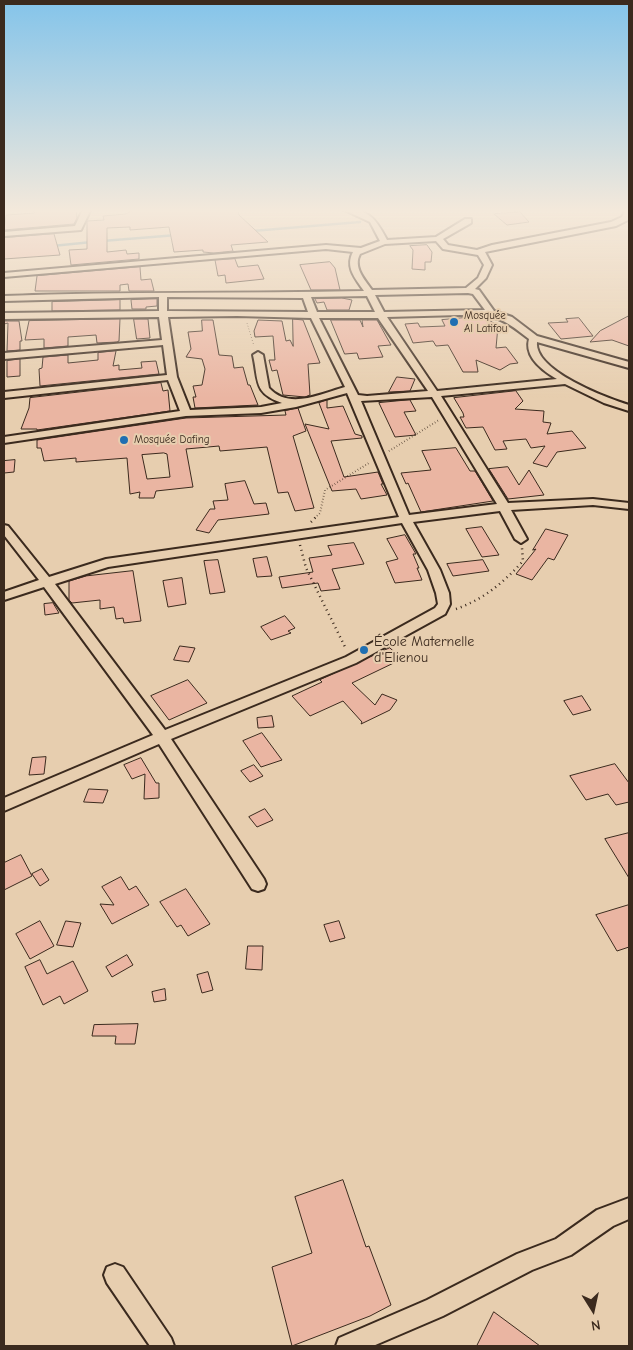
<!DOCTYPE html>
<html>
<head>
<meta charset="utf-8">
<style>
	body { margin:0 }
	#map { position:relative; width:633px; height:1350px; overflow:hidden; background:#e7ceaf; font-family:"Comic Neue",sans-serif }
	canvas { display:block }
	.frame { position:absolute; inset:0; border:5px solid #3b2a1e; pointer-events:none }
	.north { position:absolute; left:568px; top:1285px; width:50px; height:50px; -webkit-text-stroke:4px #e7ceaf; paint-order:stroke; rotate:170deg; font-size:14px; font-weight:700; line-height:20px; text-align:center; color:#3b2a1e }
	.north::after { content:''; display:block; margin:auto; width:18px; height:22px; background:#3b2a1e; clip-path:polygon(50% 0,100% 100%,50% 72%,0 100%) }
</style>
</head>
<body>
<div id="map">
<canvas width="633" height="1350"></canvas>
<div class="frame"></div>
<div class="north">N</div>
</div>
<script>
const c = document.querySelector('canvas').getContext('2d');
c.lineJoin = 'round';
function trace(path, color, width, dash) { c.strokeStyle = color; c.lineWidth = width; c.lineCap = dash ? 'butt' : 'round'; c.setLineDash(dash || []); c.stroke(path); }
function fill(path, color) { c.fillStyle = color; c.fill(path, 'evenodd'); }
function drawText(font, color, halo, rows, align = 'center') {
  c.font = font + ' "Comic Neue",sans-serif'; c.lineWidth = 4; c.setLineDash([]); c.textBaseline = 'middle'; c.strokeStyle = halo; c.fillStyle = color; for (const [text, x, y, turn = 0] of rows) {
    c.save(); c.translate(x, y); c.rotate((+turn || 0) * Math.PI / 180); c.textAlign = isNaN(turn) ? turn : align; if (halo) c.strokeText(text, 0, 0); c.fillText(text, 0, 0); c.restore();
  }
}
const stream = new Path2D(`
	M252 231 360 222
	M102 241 177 235
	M52 246 92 242`);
const building = new Path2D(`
	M34 209H76L77 218 74 224 4 230 6 215 34 213Z
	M136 209H208L209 211 238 209 239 215 268 242 231 245 233 251 214 253 203 252V250L174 252 169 227 130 230V227L107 228V252L126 250 127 254 139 253V259L71 265 69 250 87 249V221L104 220 103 216 125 214Z
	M520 212 529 222 507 225 494 214Z
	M54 234 60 255 4 259V238Z
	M427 245 432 252 431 262H425V270L412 269 413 250 410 246Z
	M235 259 238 267 258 265 264 279 226 283 225 275 218 276 215 260Z
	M330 262 335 268 340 290H311L300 265Z
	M140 267 141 280 151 279 154 291H129L128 284 120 285V291H35L37 276Z
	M342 298 352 300 349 310H327L324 302 317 303 315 299Z
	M157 299V306L146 307V309H132L131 300Z
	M120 300V310L52 311V302Z
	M629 316V346L612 340 590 342 600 331Z
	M471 317 486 318 498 326 496 348 506 347 518 363 510 364 500 370 476 360 478 372H463L448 345 436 346 433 341 413 343 405 324 418 323 420 327 445 326 442 320Z
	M579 318 593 336 561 339 548 323 568 322 566 319Z
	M120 319 119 341 117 342 97 343 96 335 68 337V346L44 348V339L25 340 29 321Z
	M134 319H148L150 338 137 339Z
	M293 319 303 320 320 363 308 364 310 395 305 397 283 395 277 370 272 371 269 360H275L273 336 255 337 254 331 258 320 282 321 286 341 290 340 293 346Z
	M202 320H213L219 355 232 356 234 368 243 367 248 385H250L258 405 195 408 193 397H196L193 386 202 385 205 369 202 359 186 357 191 349 188 332 202 331Z
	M331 320H360L363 327 362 320H377L391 345 378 346 383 357 359 359 357 353 345 354Z
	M4 321H19L22 341H20V350L7 351 8 323 4 324Z
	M116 351 113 366 119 365V370L142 368 141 362 156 361 159 374 40 386 39 369 42 368 43 357 68 355V363L98 360V353Z
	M20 359V376L7 377V361Z
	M397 377 415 379 410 391 389 392Z
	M161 383 163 391 168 390 170 411 37 430V429H21L29 408 30 398Z
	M516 391 523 401 515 409 544 411 543 422 551 423 547 434 572 431 586 448 557 452 547 467 533 463 545 446 531 448 526 439 503 441 507 449 495 450 483 427 466 428 460 417H464L463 413 454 398Z
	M327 400V408L343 406 355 434 362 436V438L331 441 344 477 378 472 383 484H381L387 495 361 499 356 489 332 491 305 424 329 429 319 403Z
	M410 400 416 411 404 412 416 435 395 437 379 403Z
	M298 408 306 431 293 436 314 508 295 511 288 492 278 493 267 447 220 451 219 446 186 449 193 487 156 491 154 498H139L140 492 130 494 127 458 76 462V458L44 461 41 448H37V440L186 418 286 415 285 411ZM164 453 167 454 170 477 147 479 142 455Z
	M456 448 470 471H475L493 501 421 512 408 483 406 484 401 473 431 470 422 451Z
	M15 460 14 472 4 473V461Z
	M508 467 519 485 529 470 544 495 508 499 489 469Z
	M245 481 254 504 266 503 269 514 218 520 209 533 196 530 210 509H215L213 501 228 500 225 484Z
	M482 527 499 555 482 557 466 529Z
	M546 529 568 535 554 560 548 558 532 580 516 574 536 549 533 550Z
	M405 535 416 554H413L419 568H417L422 580 395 583 386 562 398 559 387 539Z
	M354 543 364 564 332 569 340 589 321 591 318 583 282 588 279 577 313 572 309 558 332 555 328 546Z
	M267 557 272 576 257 577 253 559Z
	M218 560 225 592 210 594 204 561Z
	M483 560 489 571 453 576 447 564Z
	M133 571 141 621 124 623 123 618 116 619 114 607 100 609V600L72 603 69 600V581L86 576Z
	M182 578 186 604 168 607 163 581Z
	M53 603 59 613 45 615 44 604Z
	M285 616 295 628 288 631 291 633 271 640 261 627Z
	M180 646 195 648 189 662 174 660Z
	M390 648 402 659 352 683 375 705 382 694 397 700 390 710 361 724 362 722 343 701 310 716 292 696 322 682 320 680Z
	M188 680 207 703 169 720 151 696Z
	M582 696 591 710 573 715 564 701Z
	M272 716 274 727 258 728 257 718Z
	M262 733 282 760 261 767 243 741Z
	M46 757 44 774 29 775 32 758Z
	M141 758 156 783H159V798L144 799 145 774 132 779 124 765Z
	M615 764 629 783V802L616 805 608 794 586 800 570 776Z
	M254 765 263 776 250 782 241 771Z
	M89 789 108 790 103 803 84 802Z
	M265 809 273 820 257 827 249 817Z
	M629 833V878L605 839Z
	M21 855 32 876 4 890V863Z
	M42 869 49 880 40 886 32 874Z
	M121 877 129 890 136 886 149 905 112 924 100 904 114 905 102 887Z
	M186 889 210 924 188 936 181 925 177 927 160 902Z
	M629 905V947L617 951 596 915Z
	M40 921 54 946 30 959 16 934Z
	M66 921 81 923 73 947 57 945Z
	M339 921 345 938 330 942 324 925Z
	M248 946H263L262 970 246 969Z
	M127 955 133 965 112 977 106 967Z
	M40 960 47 974 73 961 88 991 64 1004 60 996 43 1005 25 967Z
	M208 972 213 990 202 993 197 975Z
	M165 989 166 1000 154 1002 152 992Z
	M138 1024 135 1044H115L116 1036H92L94 1025Z
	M343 1180 366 1247 369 1246 391 1305 370 1316 292 1346 272 1267 312 1253 295 1197Z
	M494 1312 540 1346H477Z`);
const pathFar2 = new Path2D(`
	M247 323 254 346`);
const pathFar1 = new Path2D(`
	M389 451 439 420
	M315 518 320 513 325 490 369 463`);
const path = new Path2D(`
	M311 522 317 516
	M300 545 306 568 346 649
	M456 609C484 599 503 583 523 561L522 548`);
const minor = new Path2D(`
	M83 209H91L81 230 4 236V232L75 226Z
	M342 209C368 209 375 217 387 240L436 237 465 219H471V223L443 239 448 245 477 250 492 245 611 222 622 217 626 209H629L628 220 616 226 485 252 492 265 486 278 475 289 479 290 494 311 512 317 537 336 629 362V368L537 342C534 371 607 398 629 405V411L604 403 565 384 441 396 508 503 593 499 629 503V509L593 505 511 510 527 539 521 543 515 539 500 511 413 522 440 570 449 593 450 604 445 614 356 663 171 739 264 879 266 884 264 889 258 891 252 889 159 744 4 811V798L153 735 44 587 4 600V592L39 580 4 535V525L8 526 49 577 106 559 399 517 347 393 296 407 261 413 186 416 4 443V437L180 411 168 380 4 398V392L167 375 163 345 4 359V353L162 340 159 317 4 319V313L159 311V297L4 301V296C124 291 244 294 364 291 355 278 345 267 353 252L326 249 4 277V273L326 245 361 248 380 241 370 222ZM436 241 443 249 478 255 484 265 478 278 466 288 372 290C364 279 353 267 360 254L385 244ZM468 293 473 294 485 310 384 312 375 295ZM367 296 375 312H317L311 297ZM167 297 303 298 308 312 167 311ZM460 315C497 316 500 316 529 339 524 357 543 371 557 379L437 391 387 317ZM237 316 311 318 345 387C320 394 289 410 269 388L263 355 258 352 253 355C259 381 253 393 282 403L261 407 190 410 177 377 168 317ZM319 318H378L428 391 367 396 358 395ZM432 397 497 504 409 515 361 401ZM402 523 428 570 436 593 438 604 435 608 346 657 165 730 55 584 108 567Z
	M629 1198V1219L613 1226 571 1255 532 1270 443 1316 373 1346H336L339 1338 427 1300 517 1254 556 1239 597 1210Z
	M115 1264 123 1267 171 1338 174 1346H150L107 1283 104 1275 107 1267Z`);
const markers = [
	[454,322,5,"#1f6fb2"],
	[124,440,5,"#1f6fb2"],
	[364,650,5,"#1f6fb2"]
];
const farPoinames = [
	["Mosquée",464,316],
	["Al Latifou",464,329],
	["Mosquée Dafing",134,440]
];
const poiNames = [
	["École Maternelle",374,642],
	["d'Elienou",374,658]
];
trace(stream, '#6d949b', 2.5);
fill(building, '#eab5a2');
trace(building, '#3b2a1e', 1);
trace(minor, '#3b2a1e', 4);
trace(pathFar2, '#3b2a1e', 1, [0.5, 2.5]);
trace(pathFar1, '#3b2a1e', 2, [0.5, 2.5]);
trace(path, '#3b2a1e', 2.5, [1, 4]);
fill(minor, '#e7ceaf');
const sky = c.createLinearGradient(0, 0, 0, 398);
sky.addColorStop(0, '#84c4ea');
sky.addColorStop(0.53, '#f4e9db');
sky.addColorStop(1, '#f4e9db00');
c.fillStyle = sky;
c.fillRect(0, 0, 633, 398);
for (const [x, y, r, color] of markers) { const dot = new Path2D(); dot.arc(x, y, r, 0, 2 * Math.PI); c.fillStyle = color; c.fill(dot); trace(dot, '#e7ceaf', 2); }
drawText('11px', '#3b2a1e', '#e7ceaf', farPoinames, 'left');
drawText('14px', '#3b2a1e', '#e7ceaf', poiNames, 'left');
</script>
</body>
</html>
